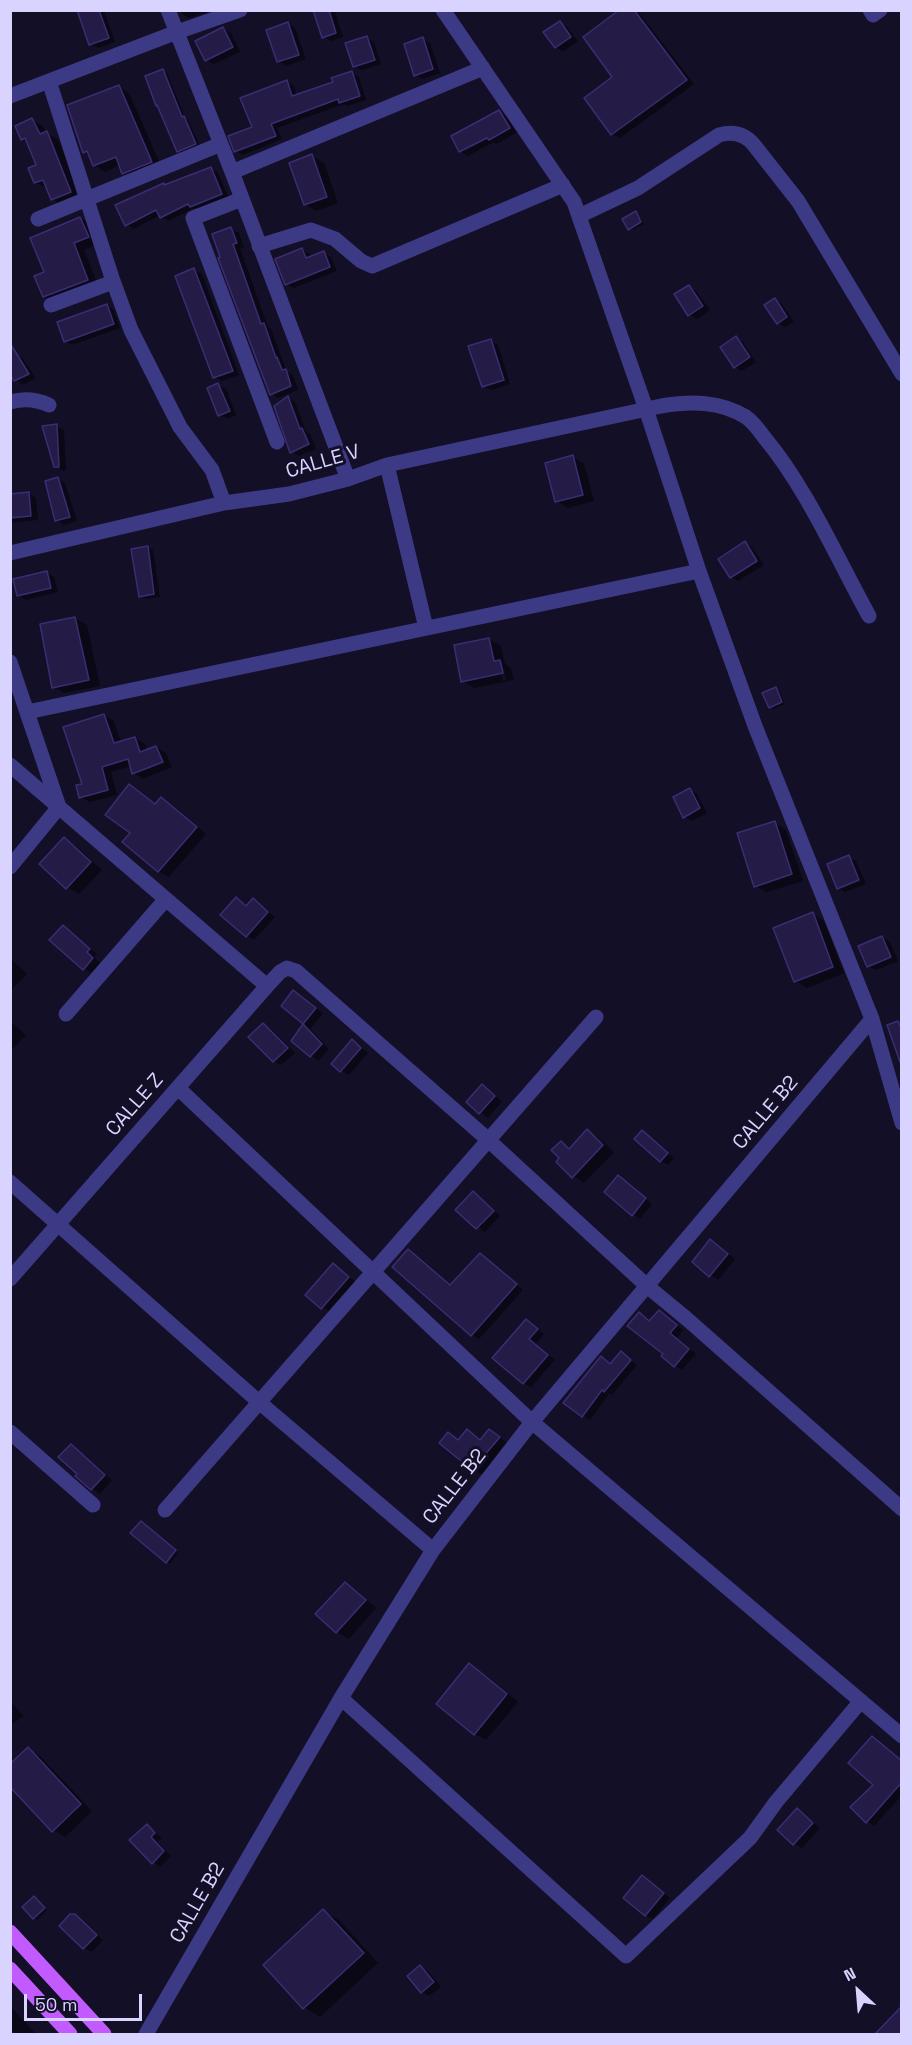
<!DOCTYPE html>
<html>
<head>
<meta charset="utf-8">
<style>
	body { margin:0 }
	#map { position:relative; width:912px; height:2045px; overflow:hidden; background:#130f26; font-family:"Space Grotesk",sans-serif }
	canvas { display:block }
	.frame { position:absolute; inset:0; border:12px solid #d9d4ff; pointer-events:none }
	.north { position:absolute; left:828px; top:1961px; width:60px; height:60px; -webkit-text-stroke:4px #130f26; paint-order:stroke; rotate:334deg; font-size:16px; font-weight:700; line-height:24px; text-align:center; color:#d9d4ff }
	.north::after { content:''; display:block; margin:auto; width:21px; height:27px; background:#d9d4ff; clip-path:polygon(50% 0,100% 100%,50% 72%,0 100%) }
	.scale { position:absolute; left:24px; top:1994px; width:118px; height:27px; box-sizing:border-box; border:3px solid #d9d4ff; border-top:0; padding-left:8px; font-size:18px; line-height:21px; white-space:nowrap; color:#d9d4ff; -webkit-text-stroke:4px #130f26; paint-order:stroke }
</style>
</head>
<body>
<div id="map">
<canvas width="912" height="2045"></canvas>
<div class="frame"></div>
<div class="north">N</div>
<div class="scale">50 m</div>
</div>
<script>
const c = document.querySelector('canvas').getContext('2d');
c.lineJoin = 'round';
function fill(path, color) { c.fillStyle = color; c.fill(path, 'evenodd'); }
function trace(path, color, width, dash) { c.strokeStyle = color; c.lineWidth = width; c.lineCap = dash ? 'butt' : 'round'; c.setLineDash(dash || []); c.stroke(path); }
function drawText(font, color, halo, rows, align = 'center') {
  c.font = font + ' "Space Grotesk",sans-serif'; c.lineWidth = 6; c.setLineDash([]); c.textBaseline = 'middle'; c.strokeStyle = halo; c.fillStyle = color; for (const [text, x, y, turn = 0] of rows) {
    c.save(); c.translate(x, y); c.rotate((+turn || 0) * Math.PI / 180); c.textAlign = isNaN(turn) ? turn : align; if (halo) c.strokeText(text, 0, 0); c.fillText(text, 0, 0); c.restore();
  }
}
const shadow = new Path2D(`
	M80 10H104L115 42 98 48 90 44Z
	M181 10H212V11L189 18 182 14Z
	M320 10 335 12 343 37 331 41 323 37Z
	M621 10H637L694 84 620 138 612 134 614 77Z
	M560 22 567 27 578 41 563 52 556 47Z
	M288 24 295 28 306 59 286 66 279 61Z
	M223 29 231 33 240 52 214 64 207 60Z
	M367 38 374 42 381 64 362 70 354 66Z
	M422 39 430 43 440 73 423 79 416 75Z
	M163 71 167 73 185 118 188 120 200 146 183 153 178 151 159 106 157 105Z
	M352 73 359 77 366 100 348 106 344 104 277 128 282 139 243 155 236 151 287 82 294 86 297 96 334 83Z
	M119 87 129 93 162 168 134 179 124 173 120 165 105 172 94 165 89 154 85 152Z
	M499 112 507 116 517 132 497 144 494 142 468 156 460 151 453 137Z
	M32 120 43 126 46 133 58 139 81 198 63 206 52 199 46 188 35 182 37 165 28 142 22 139Z
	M312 156 324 163 338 203 316 211 305 204Z
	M211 168 218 173 229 198 198 210 195 208 168 221 160 215 134 229 126 224 117 205 164 185 166 186Z
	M636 213 644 224 632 230 629 228Z
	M80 218 92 225 99 243 84 250 99 287 56 303 44 296 46 273Z
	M231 229 239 233 244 247 240 248 268 327 271 329 287 372 293 375 298 390 278 398 271 394 220 259Z
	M302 250 310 254 311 258 324 253 331 257 337 271 294 288 286 284Z
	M194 270 202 274 239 375 222 381 214 377Z
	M689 286 696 291 710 310 697 319 690 315Z
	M775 300 782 304 794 322 785 327 778 323Z
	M107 306 114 310 120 328 72 345 65 341Z
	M736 338 743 342 756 362 742 371 735 367Z
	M490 341 498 345 510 384 491 390 483 386Z
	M16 354 23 359 36 378 23 385 16 380 10 371Z
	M218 385 226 389 236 415 227 419 219 415Z
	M288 398 295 402 306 432 310 434 316 449 299 456 291 451Z
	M56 426 64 430 66 470 63 471 56 466Z
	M572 457 584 464 594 501 568 508 556 501Z
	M58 479 65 483 77 521 64 525 57 520Z
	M28 493 36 498 38 520 10 523V495Z
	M745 543 752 547 764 565 738 581 731 577Z
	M147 547 153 550 160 597 146 599 141 596Z
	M47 573 54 577 58 592 26 600 18 595Z
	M75 618 87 625 100 686 65 693 53 687Z
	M489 639 501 646 505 664 511 668 514 680 474 688 463 681ZM499 663H502L506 680 503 681Z
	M776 689 779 691 785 704 773 709 770 707Z
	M104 715 114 721 121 742 135 738 145 744 147 751 156 747 166 753 172 767 143 779 134 773 131 766 111 772 117 795 90 802 80 797Z
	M130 786 156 805 161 799 172 805 206 834 169 877 158 871 132 833Z
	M690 790 697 794 707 813 692 821 684 816Z
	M775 823 786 830 803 881 767 892 755 886Z
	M64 839 76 846 102 870 79 894 67 887Z
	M849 857 856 861 866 884 845 892 838 888Z
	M236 899 248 906 253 900 275 917 254 940 247 936Z
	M812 914 824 921 844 973 807 988 795 981Z
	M63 927 97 954 94 957 100 963 91 973 84 968Z
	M882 937 890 942 898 961 876 970 868 966Z
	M10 958 27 974 12 989 10 988Z
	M294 992 323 1013 310 1029 329 1049 318 1061 293 1041 305 1024 283 1006Z
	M10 1021 26 1035 10 1052Z
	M264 1025 271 1029 295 1053 281 1065 274 1061Z
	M352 1041 368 1053 349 1075 341 1070Z
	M482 1086 502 1101 488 1118 468 1102Z
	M587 1131 599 1138 614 1152 584 1183 573 1176 562 1158 561 1143 571 1148Z
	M642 1132 674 1158 668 1165 661 1161Z
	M626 1181 652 1204 640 1219 633 1214Z
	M473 1193 480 1197 500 1216 485 1232 457 1210Z
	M711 1241 735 1259 718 1280 694 1262Z
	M408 1251 451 1286 480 1254 523 1290 479 1339 472 1335Z
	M333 1265 356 1282 330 1312 307 1295Z
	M659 1312 683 1330 677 1338 696 1354 682 1370 675 1366 665 1353 639 1314 651 1322Z
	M527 1321 544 1334 536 1344 555 1360 531 1387 523 1383Z
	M621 1353 637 1365 612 1395 610 1393 590 1420 565 1403 601 1358 611 1364Z
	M467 1431 482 1440 490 1431 511 1445 485 1476 473 1469 441 1443 448 1434 459 1441Z
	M71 1445 78 1450 112 1480 100 1494 77 1476 79 1474Z
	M145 1524 178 1553 170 1564 167 1562Z
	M345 1584 356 1590 376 1608 349 1639 337 1632 317 1614Z
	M470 1665 481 1672 518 1702 486 1740 475 1734Z
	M10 1700 23 1716 10 1726Z
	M873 1738 902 1761V1795L874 1826 867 1821 875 1785Z
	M28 1749 40 1756 92 1811 65 1837 53 1830Z
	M798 1810 820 1828 802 1848 794 1843Z
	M147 1826 162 1838 157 1842 171 1856 160 1867 153 1862Z
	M643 1877 670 1898 653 1919 645 1915Z
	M37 1900 47 1910 37 1920 34 1918Z
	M323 1911 339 1920 378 1963 320 2017 304 2007Z
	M74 1916 82 1921 103 1940 92 1952 84 1948Z
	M420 1967 428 1971 441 1987 429 1996 422 1992Z
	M10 2006 35 2033 33 2034H16L10 2029Z`);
const building = new Path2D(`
	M77 10H99L109 38 89 45Z
	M313 10H329L336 33 322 38Z
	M619 10H634L687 80 611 135 584 98 612 77 583 37Z
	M560 21 571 37 555 48 543 32Z
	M288 22 299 55 277 62 266 30Z
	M223 27 233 47 205 61 195 41Z
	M367 36 375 60 353 67 345 43Z
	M423 37 433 69 414 76 404 44Z
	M163 69 182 117 184 116 196 144 177 152 157 105 156 106 145 76Z
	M352 71 360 96 339 103 338 99 271 124 276 136 234 152 228 136 252 127 240 98 287 80 292 96 333 82 331 78Z
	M119 85 152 162 122 174 116 157 93 166 87 151 83 153 67 105Z
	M499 110 510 128 489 140 487 138 459 152 451 136Z
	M32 118 40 134 47 131 71 192 51 200 43 180 34 183 28 168 36 165 25 138 21 140 15 126Z
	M312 154 327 197 304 205 289 163Z
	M211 167 222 194 190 207 188 204 160 218 156 210 125 226 115 205 164 183V185Z
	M636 211 641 222 628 230 622 219Z
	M80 217 89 237 74 243 88 280 43 297 34 276 44 272 30 238Z
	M231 227 237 243 233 244 261 324 264 323 276 358 277 357 282 370 286 369 291 386 270 395 218 258 220 257 212 234Z
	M302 248 306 258 324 251 330 267 285 285 275 259Z
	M194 268 233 371 213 378 175 276Z
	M689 285 703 306 688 316 674 294Z
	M775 298 787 317 777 324 764 305Z
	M107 304 114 324 64 342 57 322Z
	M736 336 750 357 734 368 720 347Z
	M491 339 504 380 482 387 468 346Z
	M10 343 29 374 14 381 10 374Z
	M218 383 230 411 218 416 207 388Z
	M288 396 300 429 302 428 309 444 290 453 274 406Z
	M57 424 59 467H54L42 426Z
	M573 455 583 495 555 502 545 463Z
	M58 477 70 517 55 521 45 481Z
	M29 492 31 516 10 518V494Z
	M745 541 757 561 730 578 718 559Z
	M148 546 154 594 139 597 131 549Z
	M47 571 51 588 17 596 13 579Z
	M75 617 89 680 52 688 40 624Z
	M489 638 494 661 500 660 503 673 461 682 454 645Z
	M776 687 782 702 769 708 762 693Z
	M104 714 114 743 135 737 140 752 156 746 163 762 132 774 128 759 102 767 108 790 79 798 76 785 82 784 63 727Z
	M129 784 155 804 161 797 197 827 158 872 122 842 130 833 105 815Z
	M690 788 700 808 683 818 673 797Z
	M775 821 792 874 754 887 737 833Z
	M64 837 91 862 66 889 39 864Z
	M849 855 859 880 837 889 827 864Z
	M236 897 246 906 253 898 268 912 246 937 220 915Z
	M813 912 833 967 794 982 773 928Z
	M63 925 90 949 87 952 93 958 83 970 49 940Z
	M882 936 891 957 867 967 858 946Z
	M293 990 316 1008 303 1024 281 1006Z
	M898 1021 902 1030V1062H900L887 1025Z
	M263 1023 288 1048 273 1062 248 1037Z
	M303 1024 322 1044 310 1057 291 1041Z
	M352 1039 361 1048 340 1072 331 1064Z
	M482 1084 495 1096 479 1114 466 1102Z
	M587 1129 603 1145 572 1178 556 1162 559 1158 551 1150 561 1141 569 1149Z
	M642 1130 668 1153 660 1162 634 1139Z
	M618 1175 646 1198 632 1216 604 1192Z
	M473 1191 494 1211 476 1229 455 1210Z
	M710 1239 728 1254 709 1277 692 1262Z
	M408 1249 450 1285 480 1253 517 1284 471 1336 392 1267Z
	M333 1263 349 1277 321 1309 305 1295Z
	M659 1310 677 1325 670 1333 689 1349 674 1367 661 1356 663 1354 627 1326 639 1312 649 1321Z
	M526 1319 538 1329 529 1339 548 1355 523 1384 492 1358Z
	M621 1351 631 1360 604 1392 602 1390 582 1417 563 1403 601 1356 610 1364Z
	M467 1429 480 1440 489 1429 500 1437 472 1470 439 1443 448 1432 458 1440Z
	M71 1444 105 1475 91 1490 75 1476 77 1474 58 1457Z
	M141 1521 176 1550 166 1563 130 1533Z
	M345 1582 366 1600 336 1633 315 1614Z
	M469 1663 507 1694 474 1735 436 1704Z
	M872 1736 902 1761V1782L866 1823 850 1807 873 1785 848 1763Z
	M28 1747 81 1804 52 1832 10 1787V1764Z
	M797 1808 813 1823 793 1845 777 1830Z
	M147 1824 155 1833 151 1837 164 1851 152 1864 129 1840Z
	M642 1875 664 1893 645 1916 623 1898Z
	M34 1896 45 1908 33 1919 22 1907Z
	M323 1909 364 1953 303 2009 263 1965Z
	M70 1914H75L97 1935 83 1949 59 1926Z
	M420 1965 434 1982 421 1993 407 1976Z
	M902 2006V2034H875Z`);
const minor = new Path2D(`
	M168 10 232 172 348 479
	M443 10 574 202 646 409 699 571 755 726 872 1019 902 1123
	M870 10 873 15 880 10
	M49 81 112 278 131 330 180 427 212 470 224 503
	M10 96 177 32 240 10
	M232 172 483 68
	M242 199 193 218 277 442
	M579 216 638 188 719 135C733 131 745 134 754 145L798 201 902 374
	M38 219 221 144
	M259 246 311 230 335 239 361 261 372 266 563 185
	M51 305 113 282
	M10 402C24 398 36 399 49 405
	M387 465 426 628
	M10 553 224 503 289 494 348 479 387 465 661 406C691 401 720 401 746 417 753 422 759 430 764 437 806 487 837 558 869 616
	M10 662 59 807 10 867
	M27 712 699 571
	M10 765 267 986
	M66 1014 166 899
	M178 1088 532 1422 902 1736
	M10 1182 259 1402 433 1550
	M10 1279 267 986 280 972 287 968 296 971 485 1137 647 1286 687 1319 902 1509
	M10 1432 93 1505
	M165 1510 596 1017
	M341 1698 626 1956 750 1838 776 1802 861 1701
	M146 2034 341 1698 433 1550 532 1422 872 1019`);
const major = new Path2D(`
	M10 1932 104 2034
	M10 1969 70 2034`);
const streetNames = [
	["CALLE V",323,462,-16],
	["CALLE Z",135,1105,-49],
	["CALLE B2",766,1113,-50],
	["CALLE B2",455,1487,-52],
	["CALLE B2",198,1903,-60]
];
fill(shadow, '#0007');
fill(building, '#241b47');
trace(building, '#3b2d73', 1.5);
trace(minor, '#3d3a85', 15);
trace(major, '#c25bff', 15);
drawText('20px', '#d9d4ff', '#130f26', streetNames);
</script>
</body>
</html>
